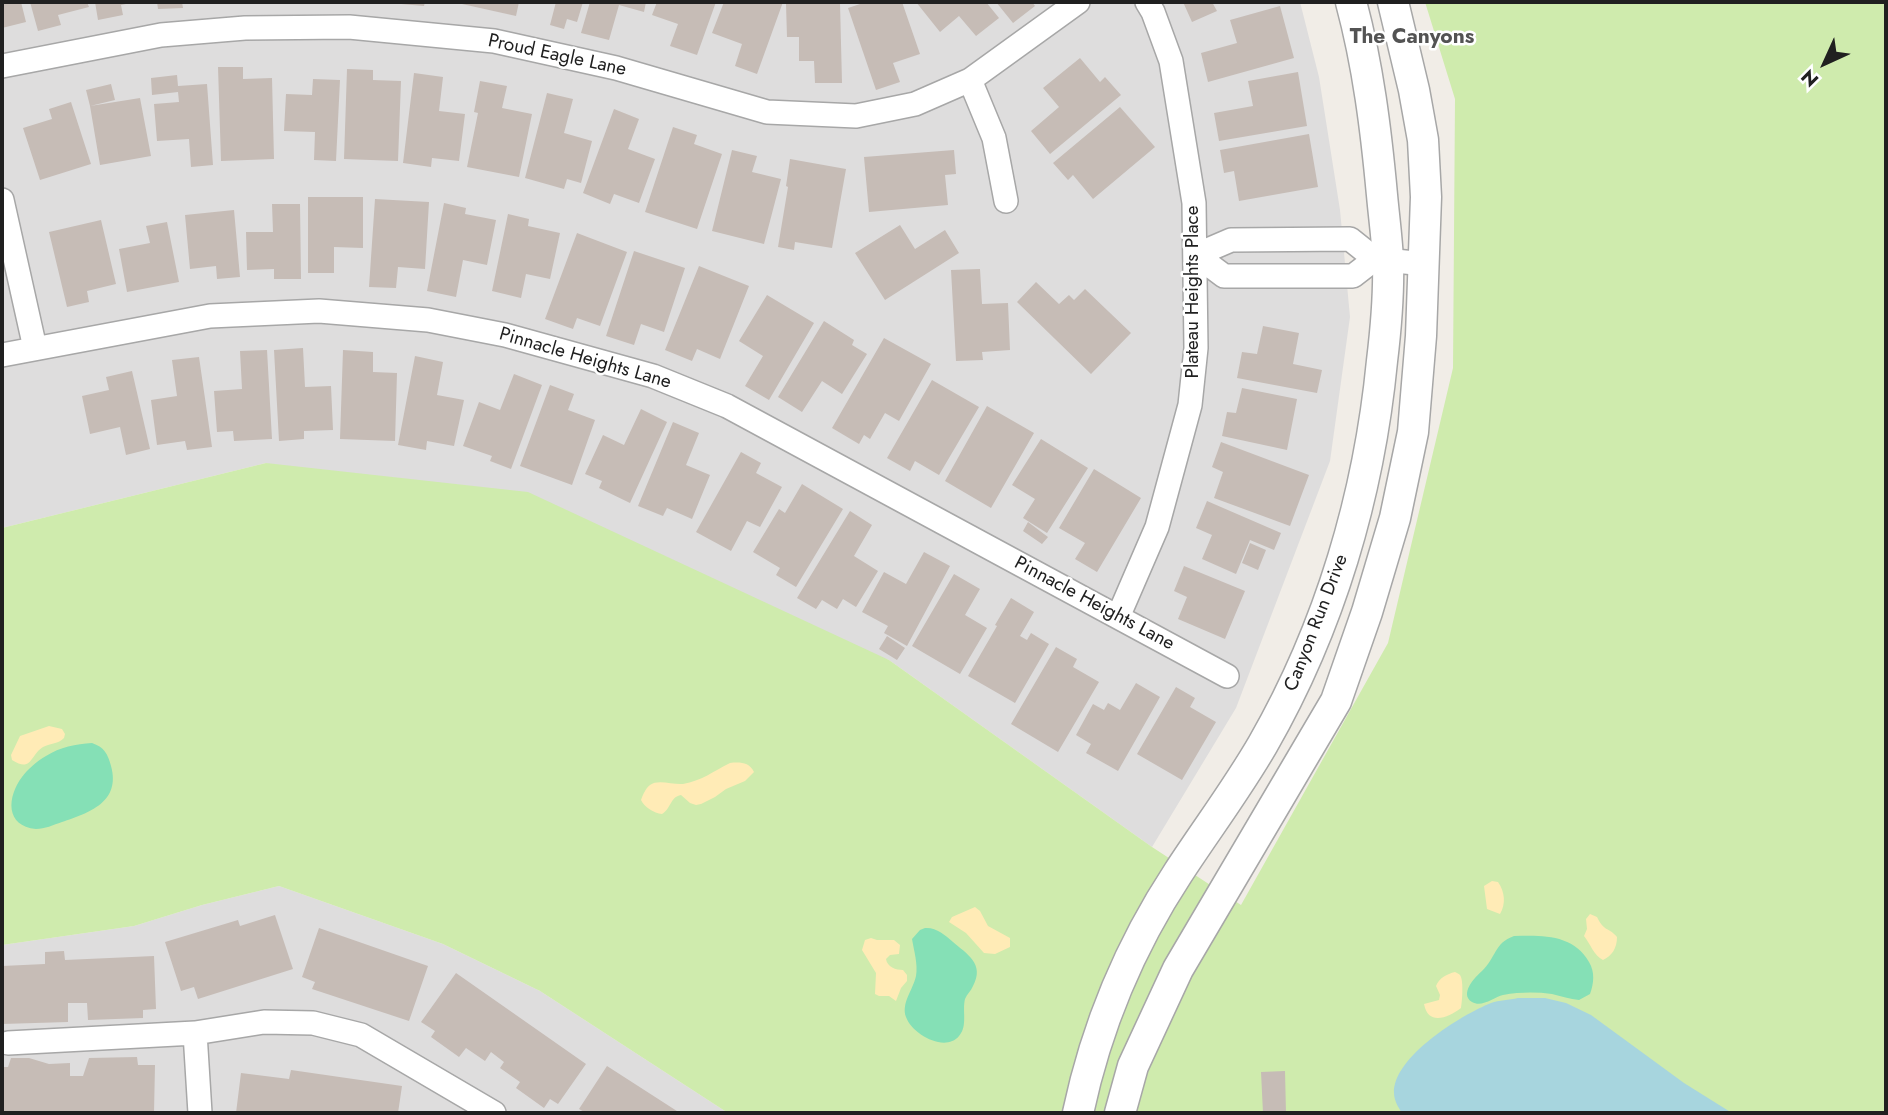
<!DOCTYPE html>
<html>
<head>
<meta charset="utf-8">
<style>
	body { margin:0 }
	#map { position:relative; width:1888px; height:1115px; overflow:hidden; background:#f1ede7; font-family:Jost,sans-serif }
	canvas { display:block }
	.frame { position:absolute; inset:0; border:4px solid #202020; pointer-events:none }
	.north { position:absolute; left:1790px; top:28px; width:70px; height:70px; -webkit-text-stroke:5px #fff; paint-order:stroke; rotate:225deg; font-size:19px; font-weight:700; line-height:28px; text-align:center; color:#202020 }
	.north::after { content:''; display:block; margin:auto; width:24px; height:32px; background:#202020; clip-path:polygon(50% 0,100% 100%,50% 72%,0 100%) }
</style>
</head>
<body>
<div id="map">
<canvas width="1888" height="1115"></canvas>
<div class="frame"></div>
<div class="north">N</div>
</div>
<script>
const c = document.querySelector('canvas').getContext('2d');
c.lineJoin = 'round';
function fill(path, color) { c.fillStyle = color; c.fill(path, 'evenodd'); }
function trace(path, color, width, dash) { c.strokeStyle = color; c.lineWidth = width; c.lineCap = dash ? 'butt' : 'round'; c.setLineDash(dash || []); c.stroke(path); }
function drawText(font, color, halo, rows, align = 'center') {
  c.font = font + ' Jost,sans-serif'; c.lineWidth = 5; c.setLineDash([]); c.textBaseline = 'middle'; c.strokeStyle = halo; c.fillStyle = color; for (const [text, x, y, turn = 0] of rows) {
    c.save(); c.translate(x, y); c.rotate((+turn || 0) * Math.PI / 180); c.textAlign = isNaN(turn) ? turn : align; if (halo) c.strokeText(text, 0, 0); c.fillText(text, 0, 0); c.restore();
  }
}
const residential = new Path2D(`
	M2 2H1300L1319 77 1340 210 1350 317 1330 461 1236 708 1152 847 889 660 266 463 2 528Z
	M279 886 443 944 540 991 728 1113H2V945L134 926 202 905Z`);
const grass = new Path2D(`
	M1425 2H1886V1113H728L540 991 443 944 279 886 202 905 134 926 2 945V528L266 463 528 492 889 660 1152 847 1241 905 1388 643 1453 368 1455 99Z`);
const sand = new Path2D(`
	M49 726 62 729 65 734 64 738C58 744 51 743 43 747 30 755 32 773 12 760L11 755 20 736Z
	M730 763C740 762 749 762 754 772L745 781 726 789 715 797 701 804 696 805 690 803 681 795C670 797 671 809 662 814 654 813 644 807 641 800 643 795 645 789 650 785 658 779 673 785 683 784 701 781 714 771 730 763Z
	M1492 881 1498 882C1505 892 1506 904 1500 914L1487 909 1484 886Z
	M975 907 980 911 988 926 1010 938V947L995 954 984 953 966 933 949 922 952 917Z
	M1590 914 1597 917C1604 932 1609 927 1617 937 1617 948 1612 956 1603 960 1594 956 1590 943 1584 936L1587 929 1586 919Z
	M871 938 877 940H894L900 945 899 954 890 955 886 959C887 967 896 970 903 970L907 975V981L901 988 896 1001 889 996H879L875 994 876 973 862 950 865 940Z
	M1455 972C1457 973 1459 974 1460 975 1464 980 1462 1003 1461 1008 1448 1018 1428 1026 1424 1004L1439 1000 1440 995 1436 986C1439 978 1447 974 1455 972Z`);
const pitch = new Path2D(`
	M92 743C104 747 108 754 111 766 121 802 89 813 62 822 53 825 45 829 36 829 5 826 7 797 22 777 28 769 37 761 46 756 60 747 76 744 92 743Z
	M925 928C936 927 945 935 953 942 967 954 985 964 973 986 971 991 967 994 965 999 962 1011 968 1026 959 1036 945 1053 912 1034 906 1017 901 1003 913 990 916 976 918 964 914 951 912 939L920 930Z
	M1514 936C1541 935 1574 934 1589 962 1595 972 1594 983 1590 994L1579 1000C1570 999 1561 996 1552 994 1536 992 1520 992 1503 995 1494 997 1482 1008 1472 1002 1459 994 1475 977 1482 971 1496 958 1494 943 1514 936Z`);
const water = new Path2D(`
	M1518 998H1545L1566 1003 1591 1015 1684 1083 1732 1113H1402C1398 1107 1394 1100 1394 1093 1393 1057 1461 1015 1491 1003 1499 1000 1509 1000 1518 998Z`);
const building = new Path2D(`
	M2 2H21L26 22 2 28Z
	M30 2H87L89 7 58 15 61 25 38 31Z
	M95 2H131V3L121 5 123 15 98 20Z
	M157 2H182L183 8 158 9Z
	M401 2H425L424 6 401 4Z
	M463 2H519L516 16 462 4Z
	M556 2H583L577 22 567 19 564 29 550 25Z
	M590 2H646L644 12 619 5 609 40 581 33Z
	M657 2H716L697 55 670 46 678 24 652 15Z
	M724 2H783L757 74 735 66 742 44 712 33Z
	M866 2H902L920 54 893 63 900 82 876 90 848 8Z
	M916 2H986L999 18 976 36 959 16 940 32Z
	M996 2H1032L1035 6 1013 23Z
	M1183 2H1212L1217 11 1192 22Z
	M840 3 842 83H815L814 61H799V37H787L786 4Z
	M1280 6 1294 58 1208 82 1201 53 1237 43 1230 20Z
	M1080 58 1100 82 1105 77 1121 95 1050 154 1031 131 1059 107 1043 88Z
	M218 67H243V79L272 78 274 159 221 161Z
	M347 69 373 70V80L401 81 398 161 344 159Z
	M1298 72 1307 126 1219 141 1214 113 1253 106 1248 81Z
	M414 73 443 77 439 111 465 114 459 161 432 158 431 167 403 163Z
	M177 75 178 86 207 84 213 165 191 167 189 139 157 141 154 104 179 102 178 92 152 95 151 78Z
	M313 79 340 80 336 161 314 160 315 132 284 131 286 94 312 95Z
	M480 81 507 86 502 108 532 114 519 177 467 167 478 113 474 112Z
	M111 84 115 100 90 106 86 90Z
	M547 93 573 99 564 133 592 141 581 183 567 179 564 189 525 178Z
	M140 98 151 156 100 165 90 106Z
	M71 102 91 164 40 180 23 128 52 119 49 109Z
	M1120 107 1155 147 1093 199 1073 175 1068 180 1053 163Z
	M614 109 639 119 628 149 655 159 639 203 614 194 610 204 583 193Z
	M673 127 697 135 694 144 722 154 697 229 645 212Z
	M1309 134 1318 187 1239 201 1234 171 1224 173 1220 150Z
	M732 150 757 156 752 172 781 179 764 244 712 231Z
	M954 150 956 174 945 175 948 205 869 212 864 157Z
	M790 159 846 169 832 248 795 242 794 250 778 247 788 187 786 186Z
	M308 197H363V248L334 247V273H308Z
	M375 199 429 202 425 269 398 267 396 288 369 287Z
	M444 203 466 208 465 214 496 220 487 265 463 260 456 297 427 291Z
	M272 204H300L301 279H274V269L247 270 246 232H273Z
	M234 210 240 277 217 279 216 266 190 269 185 215Z
	M508 214 529 219 528 226 560 233 550 279 526 274 521 298 492 291Z
	M101 220 116 284 87 291 89 302 67 307 49 232Z
	M167 222 179 282 127 292 119 249 150 243 146 226Z
	M900 225 915 249 945 230 959 253 885 300 855 253Z
	M577 233 627 252 600 326 577 318 573 329 545 319Z
	M634 251 685 268 664 332 641 324 634 345 606 336Z
	M699 266 749 286 720 359 697 349 692 361 665 350Z
	M980 269 982 304 1008 303 1010 350 982 352 983 360 956 361 951 270Z
	M1036 282 1059 304 1069 295 1074 300 1085 289 1131 333 1091 374 1017 302Z
	M767 295 814 323 769 400 745 386 763 356 739 341Z
	M824 321 854 340 852 345 867 354 842 394 822 381 802 412 778 397Z
	M1263 326 1299 333 1293 364 1322 370 1317 393 1237 378 1242 352 1257 354Z
	M884 338 931 364 899 421 885 413 870 439 864 435 859 444 832 428Z
	M303 348 305 387 331 386 333 430 304 431V439L279 441 274 350Z
	M267 350 272 439 234 441 233 431 217 432 214 391 242 389 240 351Z
	M343 350 373 352V372L397 373 395 441 340 439Z
	M415 356 443 362 437 395 464 400 454 446 427 441 426 450 398 445Z
	M199 357 212 447 187 450 185 441 157 445 151 400 177 396 172 360Z
	M132 371 150 449 126 455 120 427 90 434 82 396 109 390 106 377Z
	M514 374 542 385 511 469 490 461 492 456 463 446 479 402 500 410Z
	M932 380 979 407 939 475 915 461 910 471 887 458Z
	M550 385 574 394 568 410 595 420 572 485 520 466Z
	M1242 388 1297 399 1287 450 1222 436 1227 412 1236 413Z
	M987 406 1034 433 991 508 945 481Z
	M641 409 667 422 630 503 599 488 602 481 585 474 603 435 624 445Z
	M673 422 699 433 686 465 710 475 692 519 667 508 663 516 638 506Z
	M1041 439 1088 468 1047 533 1023 518 1035 499 1012 485Z
	M1221 442 1309 475 1290 526 1214 498 1223 472 1212 467Z
	M741 452 761 463 756 473 782 487 760 527 747 521 731 551 696 532Z
	M1094 469 1141 498 1097 572 1075 559 1085 543 1059 528Z
	M802 484 843 509 796 587 776 575 780 568 753 552 779 509 785 513Z
	M1207 501 1281 533 1274 550 1250 540 1236 574 1202 559 1212 535 1196 528Z
	M850 511 872 525 854 556 878 571 856 607 843 599 837 609 822 600 816 609 797 598Z
	M1028 522 1048 537 1042 544 1023 531Z
	M1250 543 1266 550 1258 570 1242 563Z
	M924 552 950 566 907 646 884 633 888 626 862 612 884 572 906 584Z
	M1184 566 1245 591 1225 639 1178 619 1187 597 1174 591Z
	M954 574 980 589 965 615 987 628 960 674 912 646Z
	M1011 598 1034 612 1020 636 1027 640 1031 633 1049 644 1015 703 968 676 997 626 995 625Z
	M887 636 905 648 897 660 879 649Z
	M1056 647 1077 659 1073 667 1099 682 1058 752 1011 724Z
	M1136 683 1160 697 1118 771 1086 753 1091 744 1076 735 1093 704 1104 710 1108 703 1120 710Z
	M1176 687 1195 698 1190 707 1216 722 1182 780 1137 754Z
	M275 915 293 969 198 999 194 987 181 991 165 942 238 920 240 926Z
	M319 928 428 966 409 1021 312 989 315 982 302 977Z
	M64 951 65 960 154 956 156 1009 143 1010V1018L88 1020 87 1003H68V1022L2 1024V966L45 964V952Z
	M456 973 586 1064 558 1104 550 1099 544 1108 516 1088 520 1082 500 1068 504 1062 491 1052 485 1061 466 1048 459 1057 431 1037 435 1031 421 1022Z
	M137 1057 138 1065H155L154 1113H2V1067H8L11 1058H29L49 1064 70 1063V1076H83L89 1058Z
	M607 1066 680 1113H586L579 1109Z
	M291 1070 402 1086 398 1113H236L241 1073 289 1079Z
	M1285 1071 1286 1113H1263L1261 1072Z`);
const minor = new Path2D(`
	M2 66 161 35 245 28 349 27 494 41 616 68 767 112 856 116 915 104 970 80 1078 2
	M970 80 994 138 1006 201
	M2 200 35 348
	M1375 259 1353 276H1224L1196 255 1231 240 1350 239 1375 259 1425 264
	M2 355 210 316 319 311 428 320 505 335 653 376 727 406 1227 676
	M1118 617 1157 527 1190 405 1196 348 1194 203 1171 61 1153 12 1147 2
	M8 1043 195 1033
	M200 1113 195 1033 264 1022 313 1023 361 1035 494 1113`);
const tertiary = new Path2D(`
	M1078 1113C1096 1028 1130 946 1178 873 1206 830 1237 789 1263 744 1330 627 1369 495 1382 361 1386 328 1389 294 1388 260 1387 239 1384 217 1382 195 1376 130 1368 65 1351 2
	M1120 1113 1133 1066 1178 969 1336 701 1367 612 1395 518 1413 432 1421 336 1426 197 1423 140 1414 90 1393 2`);
const streetNames = [
	["Proud Eagle Lane",557,56,12],
	["Plateau Heights Place",1193,292,-90],
	["Pinnacle Heights Lane",585,359,16],
	["Pinnacle Heights Lane",1094,604,28],
	["Canyon Run Drive",1317,623,-69]
];
const neighbourhoodNames = [
	["The Canyons",1412,38]
];
fill(residential, '#dedddd');
fill(grass, '#cfebad');
fill(sand, '#ffebb6');
fill(pitch, '#85e0b6');
fill(water, '#a7d5de');
fill(building, '#c6bcb6');
trace(minor, '#a7a7a7', 26);
trace(tertiary, '#a7a7a7', 33);
trace(minor, '#fff', 23);
trace(tertiary, '#fff', 30);
drawText('19px', '#202020', '#fff', streetNames);
drawText('bold 21px', '#535353', '#fff', neighbourhoodNames);
</script>
</body>
</html>
